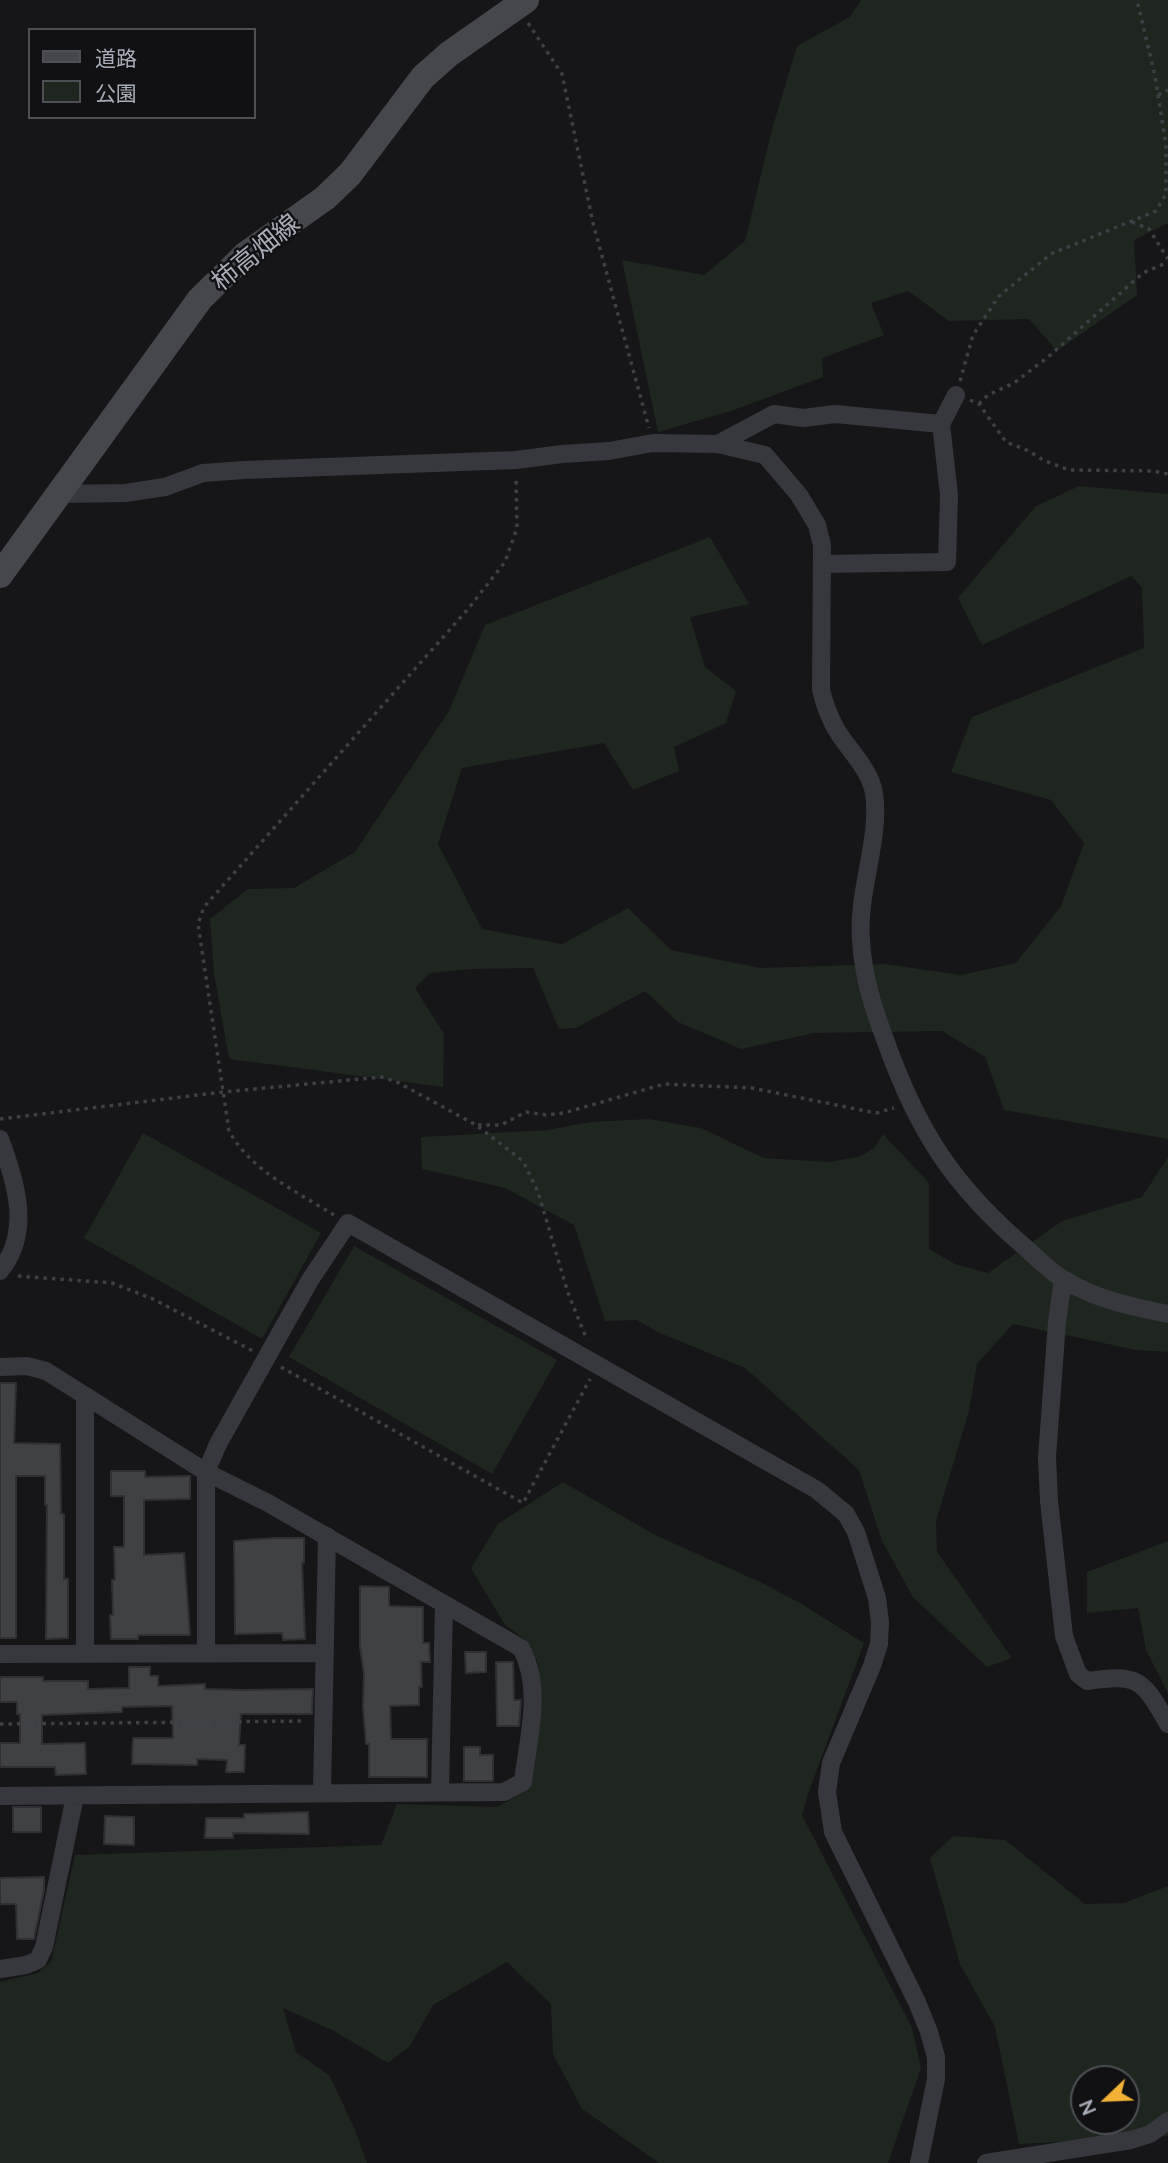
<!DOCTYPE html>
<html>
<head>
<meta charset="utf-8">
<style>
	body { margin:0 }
	#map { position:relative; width:1168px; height:2163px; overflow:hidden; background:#161618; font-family:Mulish,"Noto Sans JP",sans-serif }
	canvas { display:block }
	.legend { position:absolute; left:28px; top:28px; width:228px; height:91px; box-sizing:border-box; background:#111113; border:2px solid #4d4f55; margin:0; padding:9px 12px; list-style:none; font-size:21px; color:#a8adb8 }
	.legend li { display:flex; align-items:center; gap:14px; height:35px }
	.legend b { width:35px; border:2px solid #4d4f55 }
	.north { position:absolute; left:1070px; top:2065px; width:70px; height:70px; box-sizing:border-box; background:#111113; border:2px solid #4d4f55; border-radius:50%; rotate:247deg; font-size:19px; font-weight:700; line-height:28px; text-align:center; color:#a8adb8 }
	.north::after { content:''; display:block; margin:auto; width:24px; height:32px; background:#f2b134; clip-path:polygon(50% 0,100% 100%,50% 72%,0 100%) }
</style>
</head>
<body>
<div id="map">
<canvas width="1168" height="2163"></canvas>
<ul class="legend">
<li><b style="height:9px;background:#45474d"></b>道路</li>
<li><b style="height:19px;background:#1e261f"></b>公園</li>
</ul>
<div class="north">N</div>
</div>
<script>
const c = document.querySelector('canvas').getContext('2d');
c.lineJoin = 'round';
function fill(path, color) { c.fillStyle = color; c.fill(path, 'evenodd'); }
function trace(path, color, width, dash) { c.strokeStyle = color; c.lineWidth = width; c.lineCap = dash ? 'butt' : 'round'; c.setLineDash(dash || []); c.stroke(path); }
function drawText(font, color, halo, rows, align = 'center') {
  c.font = font + ' Mulish,"Noto Sans JP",sans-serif'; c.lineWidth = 5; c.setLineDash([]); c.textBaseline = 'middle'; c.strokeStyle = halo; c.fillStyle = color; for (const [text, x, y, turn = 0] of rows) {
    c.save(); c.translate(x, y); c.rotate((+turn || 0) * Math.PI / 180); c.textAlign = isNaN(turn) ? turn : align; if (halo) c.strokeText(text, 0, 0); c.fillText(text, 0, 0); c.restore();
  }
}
const green = new Path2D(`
	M861 0H1168V223L1134 240 1137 295 1057 351 1029 319 949 321 908 291 871 303 884 335 822 358 823 377 731 411 658 432 622 260 704 275 745 241 771 133 797 46 850 17Z
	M1079 486 1168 494V1139L1004 1110 985 1057 942 1031 814 1033 741 1049 678 1022 645 991 576 1028 559 1029 533 968 472 969 430 973 415 988 444 1034 443 1087 229 1059 214 973 210 919 248 889 294 888 355 852 449 711 485 625 710 537 749 604 690 617 705 667 736 691 726 723 674 747 679 771 633 790 604 743 462 768 438 844 482 929 562 944 628 908 671 950 760 968 885 964 961 975 1016 963 1061 906 1084 843 1051 800 951 772 972 717 1144 648 1142 587 1131 576 982 645 958 598 1036 506Z
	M649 1119 701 1128 764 1158 828 1162 859 1157 874 1148 883 1134 929 1183V1249L955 1264 988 1273 1062 1221 1142 1197 1168 1157V1352L1136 1350 1013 1324 977 1364 969 1411 936 1521 937 1552 1012 1658 987 1667 913 1597 882 1541 859 1470 745 1368 660 1333 637 1320 605 1321 574 1225 505 1188 422 1169 421 1137 547 1130 591 1122Z
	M143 1133 321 1233 262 1339 84 1238Z
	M354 1246 557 1360 492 1474 289 1357Z
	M563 1482 657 1536 760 1582 800 1603 864 1643 808 1794 802 1815 912 2028 921 2068 888 2163H659L582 2109 553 2054 551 2004 507 1962 433 2005 410 2046 388 2063 334 2031 283 2008 296 2052 330 2076 355 2130 367 2163H0V1982L38 1973 51 1962 75 1855 381 1845 397 1804 497 1807 524 1792 532 1772 539 1693 538 1663 527 1641 505 1625 471 1568 498 1524Z
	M1168 1541V1693L1146 1650 1138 1608 1087 1613V1572Z
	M953 1836 1005 1840 1085 1904 1124 1903 1168 1886V2136L1019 2144 995 2027 960 1964 930 1858ZM1084 2079H1126V2121H1084Z`);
const building = new Path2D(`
	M0 1383H16L14 1443 60 1444 61 1514H64V1579H68V1638L46 1639 47 1505H45V1476H16V1638H0Z
	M111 1471H145V1477L190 1476V1499L144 1500V1555L184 1553 190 1635H138V1639H111L110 1615H113L112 1580H115L114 1547H124V1496H111Z
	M274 1538H304V1563H302L305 1639 283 1640 282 1633 235 1634 234 1541Z
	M360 1586 389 1587V1606L423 1607V1643H429L430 1662H421L422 1687H419V1705L390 1706 391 1739H427V1777H369V1744H366L363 1706 364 1674 360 1647Z
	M465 1652H486V1672L466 1673Z
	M496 1662H513L514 1700H521L519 1726H497Z
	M129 1667H150V1676H158V1686L205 1684V1689L241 1690 313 1689 312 1714H241L239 1745H245L244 1772H226L227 1760 197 1759V1765L132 1764 133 1738H173L172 1706 122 1707V1712L42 1715V1744L85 1743 86 1774 56 1775 55 1767H0V1743H20V1714H17V1702H0V1677H43V1681H88V1689L129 1688Z
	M464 1747H480V1755H493V1781H464Z
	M13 1807H41V1832H13Z
	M308 1812 309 1834 233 1833V1838H205L206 1818H244V1814Z
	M105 1816 134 1817V1845L104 1844Z
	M44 1877V1890L34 1939H17L16 1904H0V1878Z`);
const path = new Path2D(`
	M528 23 562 74 593 223 649 428
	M1158 95 1168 90
	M1132 222 1149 229 1168 259
	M960 381 973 335 999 296 1051 254 1156 211 1166 194V145L1155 76 1137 0
	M970 400 979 404 1006 442 1029 451 1043 460 1069 470 1153 471 1168 474
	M979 404 988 395 1014 383 1048 357 1143 273 1168 262
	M0 1119 223 1092 382 1077 399 1083 476 1125 523 1161 538 1192 568 1293 587 1340
	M478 1125H501L526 1112 546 1115 564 1113 664 1084 752 1088 876 1113 894 1108
	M334 1215C296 1191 251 1171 229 1131L198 924 204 907 468 609 505 562 517 528 516 476
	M18 1276 112 1283 153 1299 253 1351
	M281 1367 523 1503 590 1379
	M0 1724 306 1721`);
const minor = new Path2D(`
	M718 444 774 414 803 418 835 414 941 424
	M59 494 125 493 165 487 203 473 244 470 516 460 562 454 609 451 653 443 718 444 765 455 799 495 817 525 822 545 821 690C825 706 830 720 839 734 851 752 870 770 874 793 881 839 857 891 861 940 863 976 873 1008 886 1042 918 1132 954 1187 1027 1249 1038 1259 1050 1271 1063 1279 1094 1299 1133 1307 1168 1314
	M823 564 947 562 949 495 941 424 956 395
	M0 1139C16 1182 32 1232 0 1271
	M1063 1279 1057 1322 1047 1457 1049 1501 1064 1636 1078 1674 1087 1681C1139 1673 1143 1680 1168 1724
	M0 1367 27 1366 46 1371 206 1472 268 1503 521 1648C543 1688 528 1738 523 1782L504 1792 0 1796
	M85 1653V1396
	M206 1653V1472L218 1444 310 1280 348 1223 817 1490 846 1514 856 1532 877 1598 880 1622 879 1644 872 1666 831 1763 827 1792 833 1832 917 2002 929 2032 936 2057V2079L919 2163
	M0 1654 325 1653
	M322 1792 327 1536
	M440 1792 444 1604
	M0 1969 26 1965 38 1960 44 1947 75 1796
	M986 2163 1131 2140 1150 2134 1168 2121`);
const secondary = new Path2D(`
	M0 575 200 299 246 254 325 198 350 174 423 77 449 54 526 0`);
const streetNames = [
	["柿高畑線",256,253,-39]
];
fill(green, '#1e261f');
fill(building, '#404145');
trace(building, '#303034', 2);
trace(path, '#3d3f44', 3.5, [3.5, 5]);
trace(minor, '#37383d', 18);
trace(secondary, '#45474d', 26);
drawText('26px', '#a8adb8', '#111113', streetNames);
</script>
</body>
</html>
